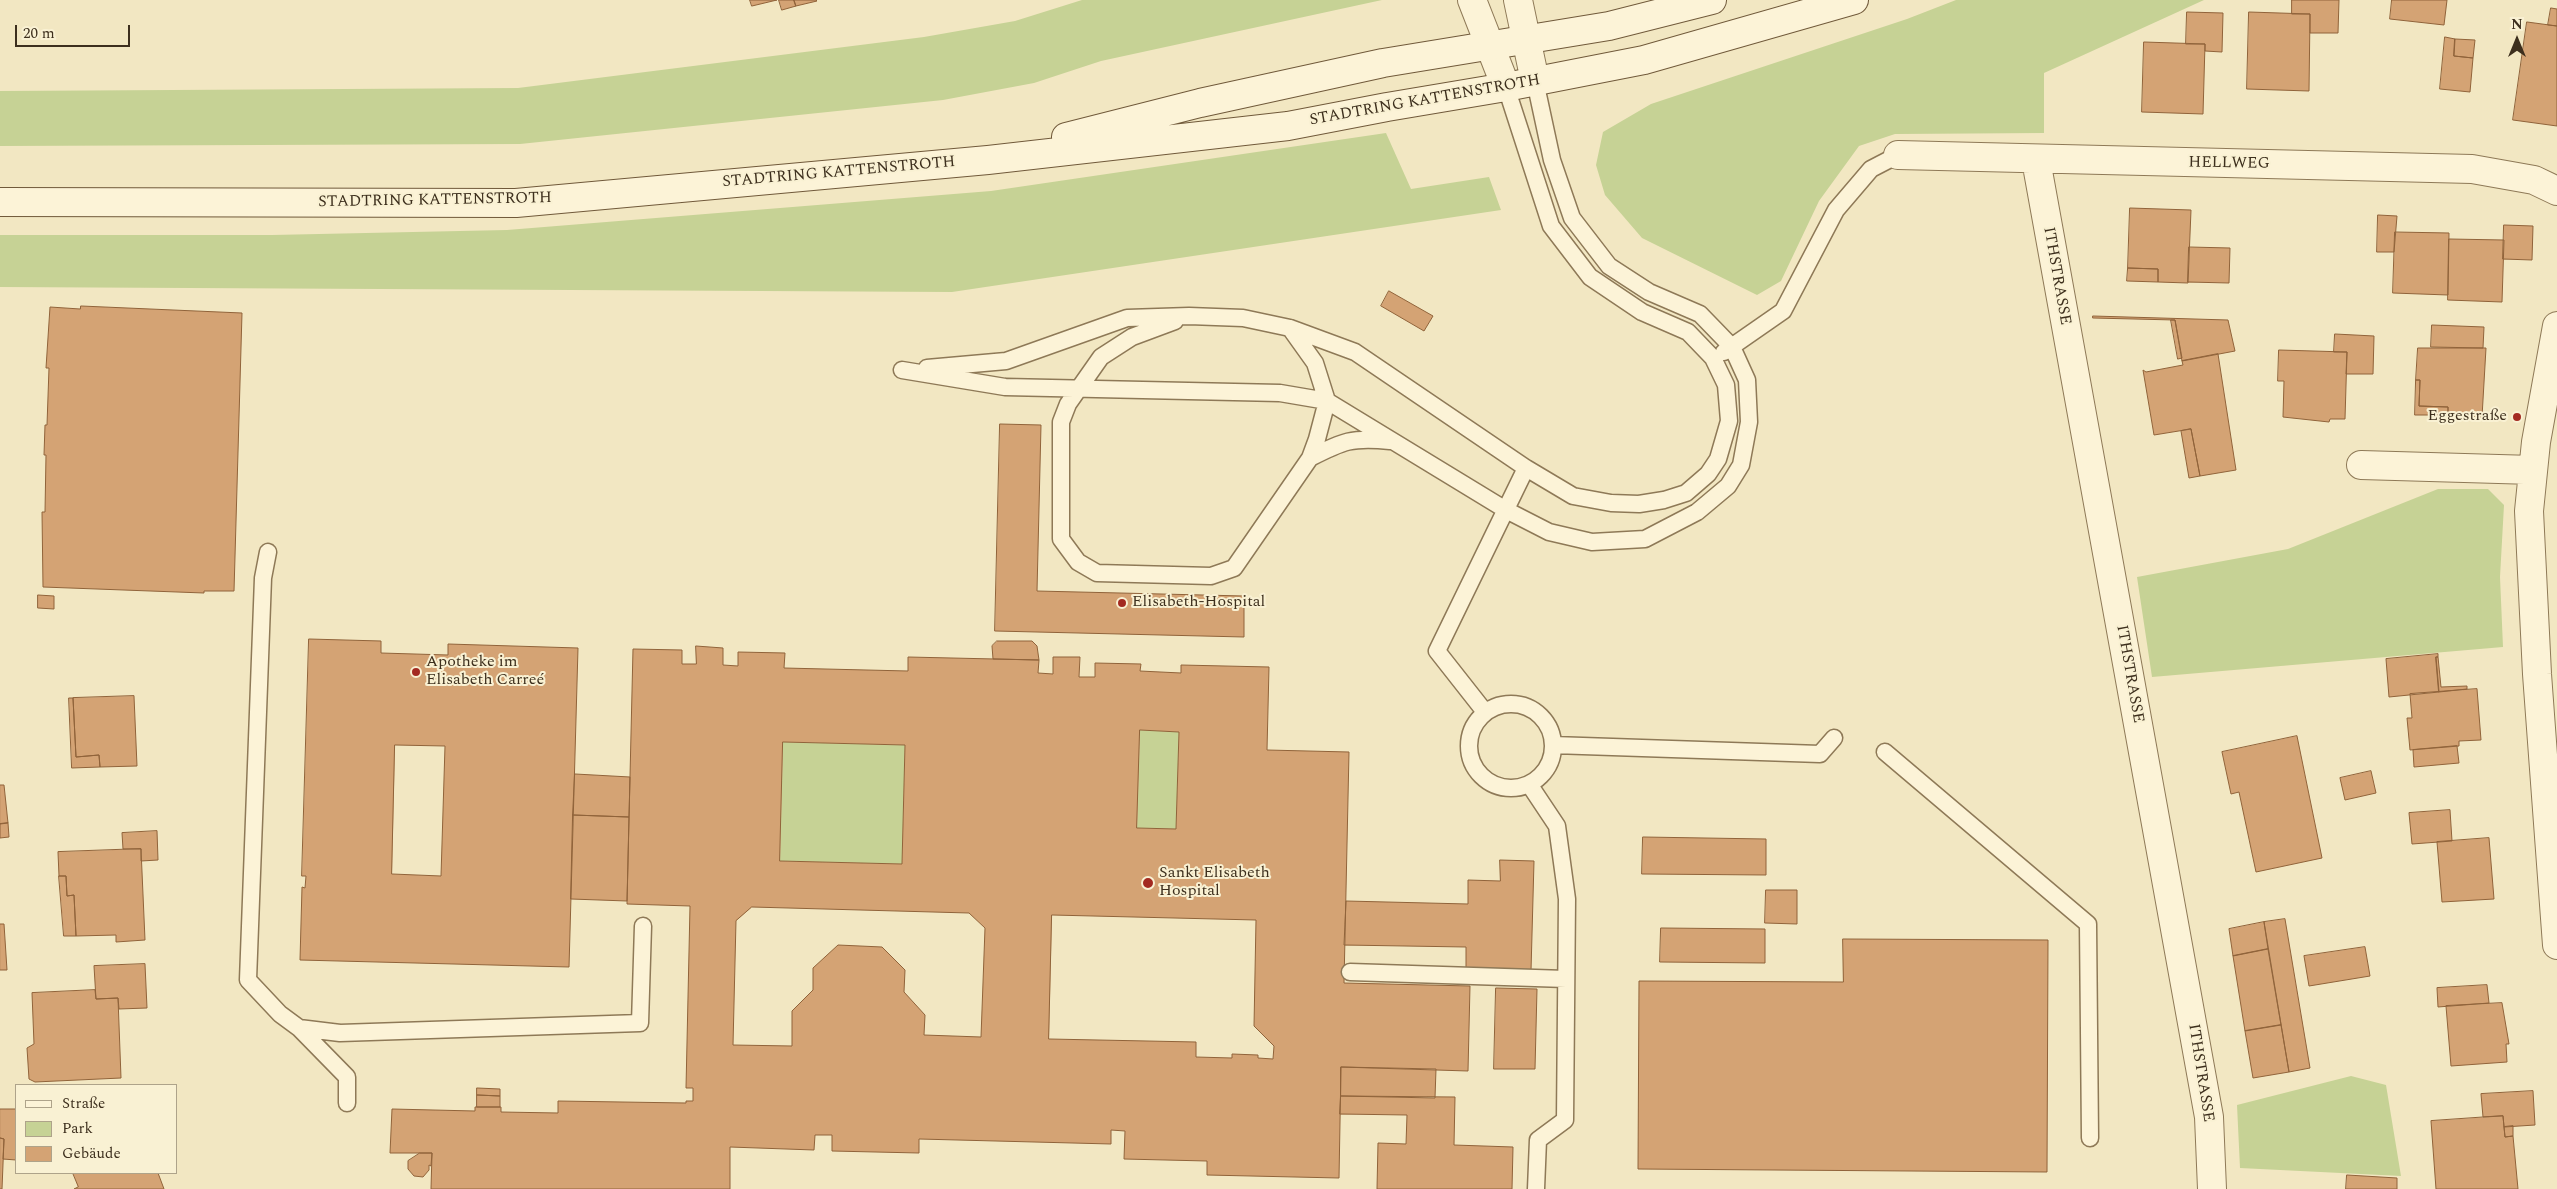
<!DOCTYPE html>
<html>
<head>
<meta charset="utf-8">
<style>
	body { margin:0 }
	#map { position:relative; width:2557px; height:1189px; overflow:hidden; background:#f2e7c2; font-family:Spectral,serif }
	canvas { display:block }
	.legend { position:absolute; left:15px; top:1084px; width:162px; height:90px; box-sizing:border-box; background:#f9f1d3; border:1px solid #aea38a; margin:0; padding:6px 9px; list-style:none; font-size:15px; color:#3d2f1d }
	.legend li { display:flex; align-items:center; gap:10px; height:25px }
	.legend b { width:25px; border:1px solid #aea38a }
	.north { position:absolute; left:2492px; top:15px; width:50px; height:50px; -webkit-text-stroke:4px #f9f1d3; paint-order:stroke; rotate:0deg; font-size:14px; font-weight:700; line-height:20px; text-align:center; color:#3d2f1d }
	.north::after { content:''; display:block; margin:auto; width:18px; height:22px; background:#3d2f1d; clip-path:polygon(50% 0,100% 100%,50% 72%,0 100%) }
	.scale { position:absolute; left:15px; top:25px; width:115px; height:22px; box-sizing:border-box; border:2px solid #3d2f1d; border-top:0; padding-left:6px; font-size:15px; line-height:18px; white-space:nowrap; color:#3d2f1d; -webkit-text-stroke:4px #f9f1d3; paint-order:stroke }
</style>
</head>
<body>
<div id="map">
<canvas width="2557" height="1189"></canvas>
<ul class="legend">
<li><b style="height:6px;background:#fcf3d7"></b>Straße</li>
<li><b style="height:14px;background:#c6d295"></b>Park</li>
<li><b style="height:14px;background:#d4a374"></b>Gebäude</li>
</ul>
<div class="north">N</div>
<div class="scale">20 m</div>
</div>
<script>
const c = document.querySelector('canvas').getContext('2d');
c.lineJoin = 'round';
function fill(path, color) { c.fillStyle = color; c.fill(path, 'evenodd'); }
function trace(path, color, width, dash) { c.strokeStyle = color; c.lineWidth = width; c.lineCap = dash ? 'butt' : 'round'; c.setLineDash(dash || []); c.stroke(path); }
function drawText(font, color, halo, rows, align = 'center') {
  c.font = font + ' Spectral,serif'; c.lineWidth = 4; c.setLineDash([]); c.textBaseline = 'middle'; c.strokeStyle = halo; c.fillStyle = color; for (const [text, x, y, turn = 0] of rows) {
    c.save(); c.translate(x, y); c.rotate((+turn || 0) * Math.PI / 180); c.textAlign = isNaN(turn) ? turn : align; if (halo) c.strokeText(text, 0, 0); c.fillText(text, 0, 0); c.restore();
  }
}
const green = new Path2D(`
	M1082 0H1382L1101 61 1034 83 943 100 520 144 0 146V91L518 88 924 37 1015 21Z
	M1956 0H2204L2044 73V133L1895 134 1859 146 1819 201 1781 281 1757 295 1642 238 1605 195 1596 165 1603 132 1651 104 1907 19Z
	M1386 133 1411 189 1489 177 1501 210 952 292 0 287V235H272L507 230 991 191Z
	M2438 489H2488L2504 505 2500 577 2503 647 2152 677 2137 577 2288 549Z
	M1140 730 1179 732 1176 829 1137 828Z
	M783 742 905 745 902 864 780 861Z
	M2351 1076 2386 1085 2401 1176 2240 1168 2237 1105Z`);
const building = new Path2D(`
	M750 0H777L752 6Z
	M779 0H794L796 6 782 10Z
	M794 0H816L817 1 796 6Z
	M2292 0H2339L2338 33H2310V14H2292Z
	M2392 0H2447L2444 25 2390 19Z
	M2551 8 2557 9V26L2548 25Z
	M2187 12 2223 13 2222 52 2205 51V44H2186Z
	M2249 12 2310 14 2309 91 2247 89Z
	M2527 22 2557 26V126L2513 120Z
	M2445 37 2455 39 2454 56 2473 58 2470 92 2440 89Z
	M2455 39 2475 40 2473 58 2454 56Z
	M2144 42 2205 44 2203 114 2142 112Z
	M2130 208 2191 210 2188 283 2158 282V269L2128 268Z
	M2378 215 2397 216 2394 252H2377Z
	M2504 225 2533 226 2532 260 2503 259Z
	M2395 232 2449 233 2448 295 2393 293Z
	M2449 239 2504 240 2502 302 2448 300Z
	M2189 247 2230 248 2229 283 2188 282Z
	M2128 268 2158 269V282L2127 281Z
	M1389 291 1433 316 1424 331 1381 306Z
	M81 306 242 313 234 591H204V593L43 587 42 512H45L46 455H44L45 425H47L49 368H46L50 307 80 309Z
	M2093 316 2228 320 2235 351 2182 361 2175 320 2093 318Z
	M2171 320H2175L2182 358 2178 359Z
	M2432 325 2484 327 2483 348 2431 347Z
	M2335 334 2374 336 2373 374H2346L2347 352H2334Z
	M2418 348H2486L2482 417 2448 415V407L2419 406 2420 380H2416Z
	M2279 350 2347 352 2345 419H2330L2329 422 2283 417 2284 381H2278Z
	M2218 354 2236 470 2200 476 2191 429 2154 435 2143 370 2146 372 2183 365 2182 361Z
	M2416 380H2420L2419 406 2448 407V415H2415Z
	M1000 424 1041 425 1037 591 1244 596V637L995 631Z
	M2191 429 2200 476 2189 478 2181 431Z
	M38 595 54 596V609L38 608Z
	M309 639 381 641V653L448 655V644L578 648 569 967 300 960 302 887 305 888 306 876H302ZM395 745 445 746 441 876 392 874Z
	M997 641H1032L1037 646 1039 660 993 659 992 646Z
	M696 646 723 648V665L738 666V652L785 653 784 668 908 671V657L1039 660 1038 673 1053 674V657H1080L1079 677H1095V663L1141 664 1140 671 1181 673V665L1269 667 1267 750 1349 752 1344 983 1470 986 1468 1071 1341 1067 1339 1178 1207 1175V1161L1124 1159 1125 1131 1111 1130V1144L919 1139V1153L832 1151V1135H815L814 1150 730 1147V1189H431L432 1153H390L392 1109 475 1111V1107H501V1112L558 1113V1101L686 1103V1101H693V1088H686L690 906 627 904 633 649 682 650V664H696ZM1140 730 1179 732 1176 829 1137 828ZM783 742 905 745 902 864 780 861ZM752 907 969 913 985 928 981 1037 924 1035 925 1015 904 992 905 970 882 947 838 945 813 968V990L792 1011V1046L733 1045 736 921ZM1052 915 1256 920 1254 1026 1274 1046 1273 1059 1258 1058V1055L1232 1054V1058L1196 1057V1042L1049 1039Z
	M2438 654V657H2436L2439 692 2389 697 2386 659Z
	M2436 657H2438L2441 687 2467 686V689L2439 692Z
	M2477 689 2481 740 2459 741V746L2410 750 2407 718H2412L2410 694Z
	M134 696 137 766 100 767 99 755 76 757 73 698Z
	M69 698H73L76 757 99 755 100 767 72 768Z
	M2297 736 2322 858 2256 872 2239 792 2231 794 2222 752Z
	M2457 746 2459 763 2414 767 2413 750Z
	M2371 771 2376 793 2345 800 2340 778Z
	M575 774 630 777 629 817 573 815Z
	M0 785H4L8 823 0 824Z
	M2450 810 2452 841 2412 844 2409 813Z
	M573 815 629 817 627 901 571 899Z
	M8 823 9 837 0 838V824Z
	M157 831 158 860 141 861V849H123L122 833Z
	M1643 837 1766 839V875L1642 874Z
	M2489 838 2494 899 2442 902 2437 842Z
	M141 849 145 940 116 942V935L76 936 74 895 67 896 66 876H59L58 852Z
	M1500 860 1534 861 1531 971 1466 969V947L1344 945 1346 901 1468 904V880L1500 881Z
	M59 876H66L67 896 74 895 76 936H64Z
	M1766 890H1797V924L1765 923Z
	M2285 919 2310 1068 2289 1072 2264 922Z
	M2264 922 2268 949 2233 956 2229 929Z
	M0 924H4L7 970H0Z
	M1661 928 1765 929V963L1660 962Z
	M1843 939 2048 940 2047 1172 1638 1169 1639 981 1843 982Z
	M2365 947 2370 976 2309 986 2304 956Z
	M2268 949 2281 1025 2245 1031 2233 956Z
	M145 964 147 1008 119 1009 118 998 96 999 94 966Z
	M2487 985 2489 1003 2438 1007 2437 988Z
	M1496 988 1537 989 1535 1069H1494Z
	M95 990 96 999 118 998 121 1078 35 1082 29 1079 27 1048 34 1044 32 993Z
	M2502 1003 2509 1044H2506L2507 1062 2451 1066 2446 1006Z
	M2281 1025 2289 1072 2253 1078 2245 1031Z
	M1341 1067 1436 1069 1435 1098 1341 1096Z
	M477 1088 500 1089V1096L477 1095Z
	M2533 1091 2535 1125 2504 1127 2503 1116 2483 1117 2481 1094Z
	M477 1095 500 1096V1107H477Z
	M1341 1096 1455 1097 1454 1145 1513 1147 1512 1189H1377L1378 1143 1406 1144 1407 1115 1340 1114Z
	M0 1109H16V1160L3 1159 4 1139 0 1138Z
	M2503 1116 2505 1137 2513 1136 2518 1189H2436L2431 1121Z
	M2513 1126V1136L2505 1137 2504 1127Z
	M0 1138 4 1139 2 1189H0Z
	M420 1153H432L431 1166 429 1165V1170L423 1177 414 1176 408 1169V1161Z
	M73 1173H158L164 1189H74L78 1187Z
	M2347 1175 2397 1178V1189H2346Z`);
const service = new Path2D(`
	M1175 321 1132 337 1101 357 1068 404 1061 422V539L1078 562 1097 573 1211 576 1234 568 1310 458 1317 439 1327 401 1315 363 1290 328
	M1724 352 1783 311 1836 210 1871 169 1898 155
	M927 368 1006 361 1127 318 1189 316 1243 318 1290 328 1355 352 1526 468 1573 496 1611 503 1639 504 1664 500 1686 493 1708 474 1718 459 1729 421 1726 385 1713 358 1688 332 1642 312 1590 277 1551 226 1506 87
	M902 370 1005 387 1280 393 1327 401 1506 510 1549 532 1592 542 1645 539 1697 512 1728 486 1741 465 1749 422 1747 380 1732 347 1700 314 1649 292 1609 266 1572 218 1552 160 1535 81
	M1310 458C1343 441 1352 437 1390 441
	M268 552 263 578 248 980 280 1014 299 1028 347 1077V1103
	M1469 746a42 42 0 1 1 84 0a42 42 0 1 1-84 0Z
	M1485 712 1437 651 1526 468
	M1553 745 1820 754 1834 738
	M1885 752 2088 924 2090 1138
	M1529 784 1557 826 1567 899 1565 1120 1538 1140 1536 1189
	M1350 972 1566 979
	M299 1028 340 1033 640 1023 643 926`);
const minor = new Path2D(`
	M1472 0 1506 87
	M1518 0 1535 81
	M1898 155 2472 169 2534 180 2557 191
	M2036 160 2209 1117 2212 1189
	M2557 326 2536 442 2529 511 2537 674 2557 945
	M2361 465 2533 470`);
const secondary = new Path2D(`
	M1066 137 1200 103 1383 63 1609 26 1712 0
	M0 202 516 203 988 160 1288 126 1387 107 1506 87 1644 60 1854 0`);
const markers = [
	[2517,417,5,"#a32a21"],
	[1122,603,5,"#a32a21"],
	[416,672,5,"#a32a21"],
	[1148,883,6,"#a32a21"]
];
const streetNames = [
	["STADTRING KATTENSTROTH",1425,101,-10],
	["HELLWEG",2229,164,1],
	["STADTRING KATTENSTROTH",839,173,-5],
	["STADTRING KATTENSTROTH",435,201,-1],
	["ITHSTRASSE",2056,276,80],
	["ITHSTRASSE",2129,674,80],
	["ITHSTRASSE",2200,1073,81]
];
const poiNames = [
	["Eggestraße",2507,417,"right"],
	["Elisabeth-Hospital",1132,603],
	["Apotheke im",426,663],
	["Elisabeth Carreé",426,681],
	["Sankt Elisabeth",1159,874],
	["Hospital",1159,892]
];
fill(green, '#c6d295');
fill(building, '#d4a374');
trace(building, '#90633a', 1);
trace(service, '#8e7957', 19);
trace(minor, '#8e7957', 30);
trace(secondary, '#70593a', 30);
trace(service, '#fcf3d7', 16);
trace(minor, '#fcf3d7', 28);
trace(secondary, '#fcf3d7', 28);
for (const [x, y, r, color] of markers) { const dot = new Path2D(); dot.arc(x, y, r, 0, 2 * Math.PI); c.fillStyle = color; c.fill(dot); trace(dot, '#f9f1d3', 2); }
drawText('16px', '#3d2f1d', '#f9f1d3', streetNames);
drawText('16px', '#3d2f1d', '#f9f1d3', poiNames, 'left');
</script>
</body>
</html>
